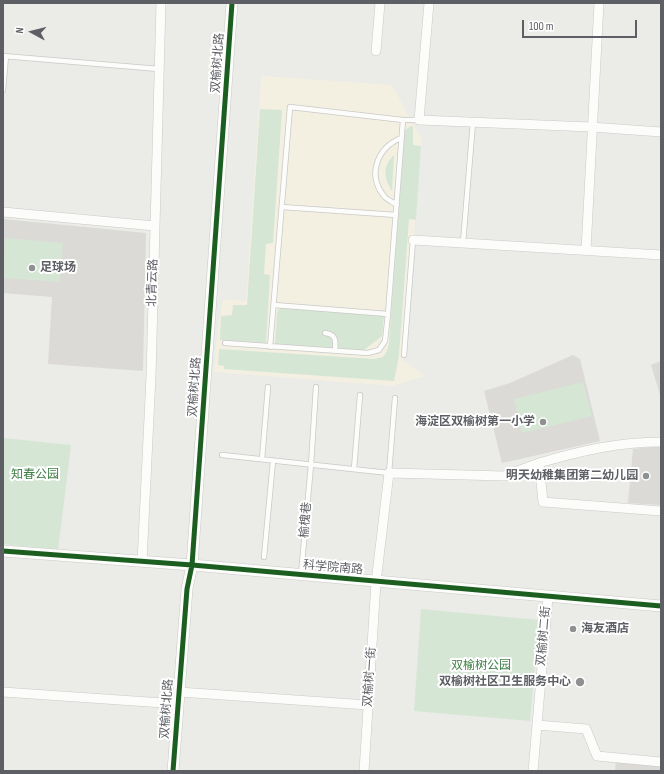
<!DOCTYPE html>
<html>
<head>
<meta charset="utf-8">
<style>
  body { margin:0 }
  #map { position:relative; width:664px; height:774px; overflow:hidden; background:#ebebe7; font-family:"Sofia Sans Condensed",sans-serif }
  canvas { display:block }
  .frame { position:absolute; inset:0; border:4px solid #5d5f64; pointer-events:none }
  .north { position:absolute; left:12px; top:12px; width:40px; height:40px; -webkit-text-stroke:3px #fff; paint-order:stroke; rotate:277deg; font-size:11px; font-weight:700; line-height:16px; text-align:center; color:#5d5f64 }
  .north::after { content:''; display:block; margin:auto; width:14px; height:18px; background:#5d5f64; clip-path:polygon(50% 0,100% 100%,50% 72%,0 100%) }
  .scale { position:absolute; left:522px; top:20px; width:115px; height:18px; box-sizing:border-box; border:2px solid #5d5f64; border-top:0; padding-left:5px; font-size:12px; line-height:14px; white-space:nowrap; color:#5d5f64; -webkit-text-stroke:3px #fff; paint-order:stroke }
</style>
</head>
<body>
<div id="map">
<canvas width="664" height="774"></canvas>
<div class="frame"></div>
<div class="north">N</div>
<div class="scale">100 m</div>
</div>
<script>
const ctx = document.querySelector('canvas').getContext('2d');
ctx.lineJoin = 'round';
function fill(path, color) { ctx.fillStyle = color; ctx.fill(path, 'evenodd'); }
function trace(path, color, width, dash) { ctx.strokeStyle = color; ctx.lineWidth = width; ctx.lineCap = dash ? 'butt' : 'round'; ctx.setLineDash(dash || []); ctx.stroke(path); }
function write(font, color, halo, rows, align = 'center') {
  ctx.font = font + ' "Sofia Sans Condensed","Noto Sans SC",sans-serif'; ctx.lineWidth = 4; ctx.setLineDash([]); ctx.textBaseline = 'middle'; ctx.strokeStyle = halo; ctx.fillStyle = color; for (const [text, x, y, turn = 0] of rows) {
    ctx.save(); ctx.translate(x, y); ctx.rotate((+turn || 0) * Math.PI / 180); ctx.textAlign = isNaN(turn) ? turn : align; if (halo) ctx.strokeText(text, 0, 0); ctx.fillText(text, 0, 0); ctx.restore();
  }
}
const commercial = new Path2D(`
  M261 76 392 85 422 140 403 360 425 376 393 386 214 372 216 343 223 299 246 301Z`);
const education = new Path2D(`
  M3 219 146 233 143 371 48 364 52 297 3 293Z
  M573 355 580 359 600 441 502 463 484 391 510 383Z
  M661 361V398L651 365Z
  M661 446V505L628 503 633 449Z
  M616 759 661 763V771H615Z`);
const green = new Path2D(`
  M260 109 282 110 273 243 266 244 264 274 270 275 266 343 220 340 221 316 232 315 233 305H247Z
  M411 126 413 127V145L421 146 416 220 409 219 399 355 394 381 224 369V366L218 365 219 349 374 359 383 357 387 351 389 343 405 130Z
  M394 155 392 191C384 178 382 166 394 155Z
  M5 238 63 243 60 282 3 278Z
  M282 308 384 316 382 336 364 350 275 344 277 314 278 310Z
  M583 382 592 416 522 433 514 399Z
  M3 438 71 445 58 550 3 544Z
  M421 609 539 620 530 721 414 711Z`);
const service = new Path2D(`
  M3 56 159 69
  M3 90 6 56
  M397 205C393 202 387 200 384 196 367 175 377 148 401 138
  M282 207 396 215
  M463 243 473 122
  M274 305 388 314
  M325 333C336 334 336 341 335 351
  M225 343 368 353 379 350 385 341 388 314 403 120
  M270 347 290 107 403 120H419
  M404 355 413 240
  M222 455 389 473 395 398
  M262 459 268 387
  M354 469 360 395
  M264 557 273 461
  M301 574 311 465 316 387`);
const minor = new Path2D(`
  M429 3 419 120 591 127 661 132
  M376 51 380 3
  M3 212 155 226
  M413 240 661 255
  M586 250 599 3
  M661 442C618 442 580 451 539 463L543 502 661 511
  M142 562 151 376 161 3
  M3 692 178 704
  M179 692 368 705
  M537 725 586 729 597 756 661 762
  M364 771 376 582 389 473 504 476 539 463
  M533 771 548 597`);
const tertiary = new Path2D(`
  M3 551 192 565 661 606
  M173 771 187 589 192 565 232 3`);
const cycleway = new Path2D(`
  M3 551 192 565 661 606
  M173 771 187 589 192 565 232 3`);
const markers = [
  [32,268,4,"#8f9092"],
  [543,422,4,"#8f9092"],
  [646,476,4,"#8f9092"],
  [573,629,4,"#8f9092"],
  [580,682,5,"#8f9092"]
];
const streetNames = [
  ["双榆树北路",218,63,-86],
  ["北青云路",153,283,-88],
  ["双榆树北路",195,387,-86],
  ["榆槐巷",306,520,-85],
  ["科学院南路",333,568,5],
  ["双榆树二街",544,636,-85],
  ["双榆树一街",370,677,-86],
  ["双榆树北路",167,709,-86]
];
const poiNames = [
  ["足球场",40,268,"left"],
  ["海淀区双榆树第一小学",535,422],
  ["明天幼稚集团第二幼儿园",638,476],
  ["海友酒店",581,629,"left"],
  ["双榆树社区卫生服务中心",571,682]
];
const parkNames = [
  ["知春公园",35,475],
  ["双榆树公园",481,666]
];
fill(commercial, '#f3f0e2');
fill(education, '#dbdad6');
fill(green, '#d6e6d5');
trace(service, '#c9c9c8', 6);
trace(minor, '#c9c9c8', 10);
trace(tertiary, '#c9c9c8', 12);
trace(service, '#fcfcfb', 4.5);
trace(minor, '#fcfcfb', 9);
trace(tertiary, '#fcfcfb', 11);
trace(cycleway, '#1b5e20', 5);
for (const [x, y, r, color] of markers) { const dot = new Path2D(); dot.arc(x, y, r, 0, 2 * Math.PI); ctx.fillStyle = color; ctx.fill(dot); trace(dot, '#fff', 1.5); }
write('12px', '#5d5f64', '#fff', streetNames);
write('bold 12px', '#5d5f64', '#fff', poiNames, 'right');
write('12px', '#407f46', '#fff', parkNames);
</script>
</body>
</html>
